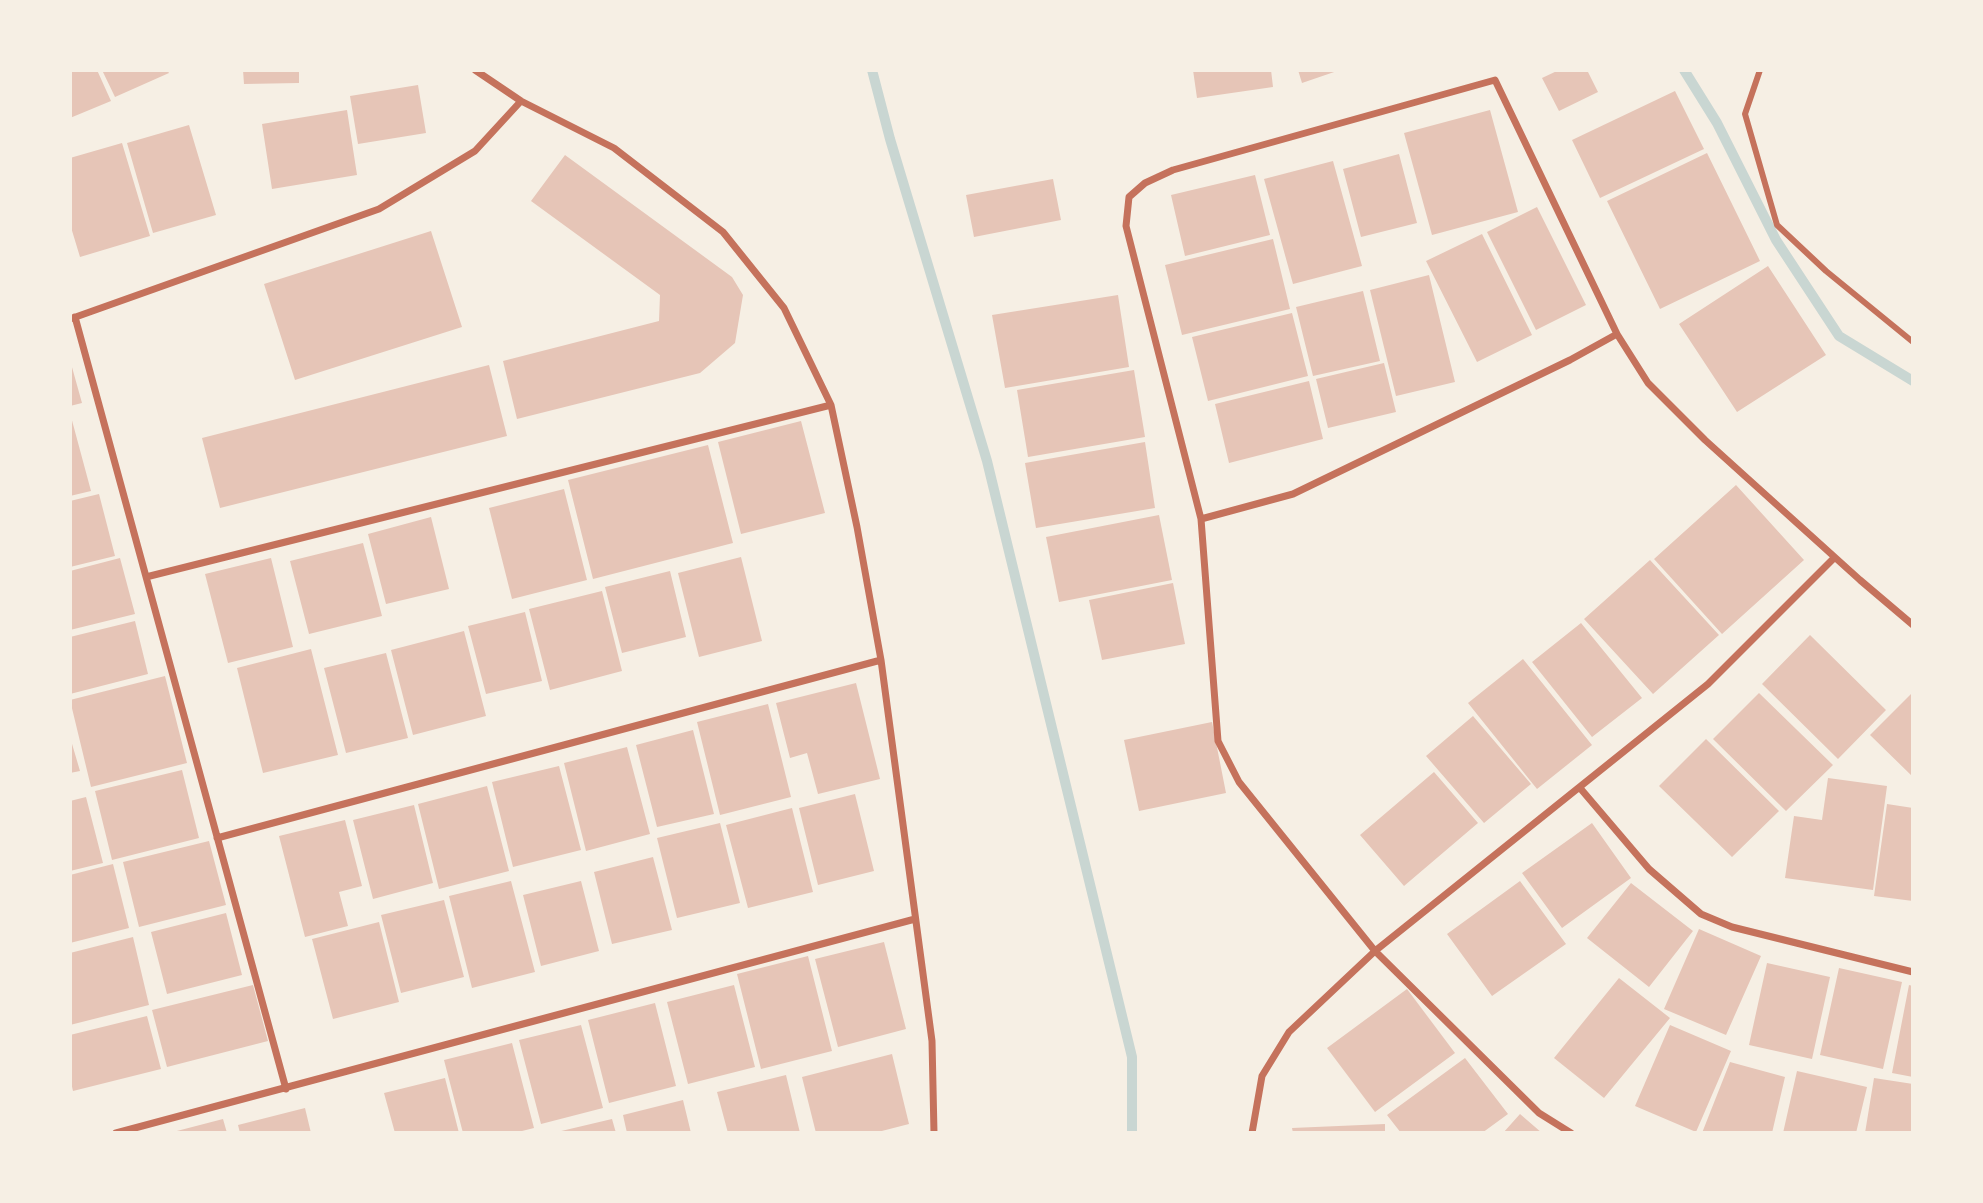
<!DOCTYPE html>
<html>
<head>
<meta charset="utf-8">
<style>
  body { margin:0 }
  #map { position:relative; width:1983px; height:1203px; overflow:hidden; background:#f6efe4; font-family:Poppins,sans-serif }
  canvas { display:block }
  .frame { position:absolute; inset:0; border:72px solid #f6efe4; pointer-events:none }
</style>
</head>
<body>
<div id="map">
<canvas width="1983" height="1203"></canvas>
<div class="frame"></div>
</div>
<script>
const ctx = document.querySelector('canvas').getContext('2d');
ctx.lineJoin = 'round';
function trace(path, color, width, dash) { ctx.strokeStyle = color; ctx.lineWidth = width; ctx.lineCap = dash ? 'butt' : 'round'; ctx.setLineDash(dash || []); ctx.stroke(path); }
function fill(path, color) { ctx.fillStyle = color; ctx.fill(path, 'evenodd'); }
const stream = new Path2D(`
  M872 70 890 139 987 461 1132 1057V1133
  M1684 70 1717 123 1776 240 1839 336 1913 381`);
const building = new Path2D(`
  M70 70H97L111 101 70 118Z
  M102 70H167L169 73 115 97Z
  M243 70H299V83L244 84Z
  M1193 70H1271L1273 87 1197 98Z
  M1298 70H1340L1302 83Z
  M1559 70H1587L1598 92 1559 111 1542 78Z
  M418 85 426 133 358 144 350 96Z
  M1675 91 1704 149 1600 198 1572 140Z
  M347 110 357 175 272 189 262 124Z
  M1490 110 1518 212 1432 235 1404 133Z
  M189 125 216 215 153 233 127 143Z
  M122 143 150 236 80 257 70 224V158Z
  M1707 153 1760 261 1660 309 1607 201Z
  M1399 154 1417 223 1361 237 1343 169Z
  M565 155 732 277 743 295 735 343 700 373 517 419 503 361 659 321 660 295 531 201Z
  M1333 161 1362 266 1293 284 1264 179Z
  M1255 175 1270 235 1185 256 1171 195Z
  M1053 179 1061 220 974 237 966 195Z
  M1537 207 1586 305 1536 330 1487 232Z
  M431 231 462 327 295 380 264 284Z
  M1482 234 1532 335 1477 362 1426 261Z
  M1273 239 1290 309 1182 335 1165 265Z
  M1768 266 1826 355 1737 412 1679 324Z
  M1429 275 1455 382 1396 396 1370 290Z
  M1363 291 1380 361 1313 376 1296 307Z
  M1118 295 1129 367 1005 388 992 315Z
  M1292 313 1308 376 1208 401 1192 337Z
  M70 360 82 403 70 406Z
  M1384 363 1396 412 1328 428 1316 379Z
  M489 365 507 436 220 508 202 438Z
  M1134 370 1145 437 1028 457 1017 390Z
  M1309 381 1323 439 1229 463 1215 404Z
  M70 413 91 491 70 496Z
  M801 421 825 513 741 534 718 442Z
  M1145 442 1155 508 1036 528 1025 463Z
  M708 445 733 543 593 579 568 480Z
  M1736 485 1804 560 1722 634 1654 559Z
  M564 489 587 580 512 599 489 508Z
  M99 494 115 556 70 567V501Z
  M1159 515 1172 580 1059 602 1046 537Z
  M431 517 449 589 386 604 368 534Z
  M363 543 382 616 309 634 290 561Z
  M741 557 762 641 699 657 678 573Z
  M120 558 135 614 70 630V571Z
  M271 558 293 647 228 663 205 574Z
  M1650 560 1719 635 1653 694 1584 619Z
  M670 571 686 637 622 653 605 587Z
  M1173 583 1185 644 1102 660 1089 600Z
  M602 591 622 671 550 690 529 609Z
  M525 612 542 681 486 694 468 626Z
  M135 621 148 674 70 694V637Z
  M1581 623 1642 698 1592 737 1532 662Z
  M464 631 486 716 413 735 391 650Z
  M1810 635 1886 710 1838 759 1762 684Z
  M311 649 338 755 263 773 237 668Z
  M386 653 408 738 346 753 324 668Z
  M1523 659 1592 745 1537 789 1468 703Z
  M165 676 187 763 91 787 70 700Z
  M856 683 880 779 818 794 807 753 790 758 776 703Z
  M1913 692V777L1870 735Z
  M1759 693 1833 765 1786 811 1713 739Z
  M768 704 791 797 720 815 697 722Z
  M1473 716 1531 784 1484 823 1426 756Z
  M1212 722 1226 793 1139 811 1124 740Z
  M693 730 714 814 657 827 636 745Z
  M70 737 80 771 70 773Z
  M1706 739 1779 811 1732 857 1659 786Z
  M627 747 650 834 586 851 564 763Z
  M559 766 581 850 513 867 492 782Z
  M182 770 199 838 112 860 95 791Z
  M1434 772 1478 823 1404 886 1360 835Z
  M1828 778 1887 786 1873 890 1785 878 1794 816 1822 820Z
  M487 786 509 871 439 889 418 804Z
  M855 794 874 871 818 885 799 808Z
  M86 797 103 863 70 871V801Z
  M1887 804 1913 808V901L1874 896Z
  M414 805 433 883 373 899 353 820Z
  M792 808 813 892 748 908 726 825Z
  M345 820 362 886 339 892 348 926 305 937 279 836Z
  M720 823 740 903 677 918 657 838Z
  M1592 823 1631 878 1562 928 1522 873Z
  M209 841 226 905 139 927 123 862Z
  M653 857 672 930 612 944 594 872Z
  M113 864 129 928 70 943V875Z
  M511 881 535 972 472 988 449 896Z
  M581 881 599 951 541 966 523 895Z
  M1520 881 1566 944 1492 996 1447 934Z
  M1631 883 1693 931 1649 987 1587 938Z
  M444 900 464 977 401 993 381 915Z
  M226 913 242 975 167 994 151 932Z
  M379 922 399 1002 333 1019 312 939Z
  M1699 929 1761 956 1726 1035 1664 1009Z
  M133 937 149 1005 70 1025V953Z
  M884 942 906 1029 838 1047 815 959Z
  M808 956 832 1051 761 1069 737 974Z
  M1767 963 1830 977 1812 1059 1749 1045Z
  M1839 968 1902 982 1883 1069 1820 1055Z
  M1619 978 1670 1018 1604 1098 1554 1058Z
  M253 985 268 1041 167 1067 152 1010Z
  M734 985 755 1067 688 1084 667 1002Z
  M1909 985 1913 986V1077L1892 1073Z
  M1407 989 1455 1053 1375 1112 1327 1048Z
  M655 1003 676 1086 609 1103 588 1020Z
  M147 1016 161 1069 73 1091 70 1078V1035Z
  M581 1025 603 1108 541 1124 519 1040Z
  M1670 1025 1731 1051 1696 1132 1635 1106Z
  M512 1043 534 1128 514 1133H463L444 1060Z
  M892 1054 909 1124 874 1133H816L802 1077Z
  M1465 1058 1508 1114 1482 1133H1401L1387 1115Z
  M1730 1062 1785 1077 1772 1133H1702Z
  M1797 1071 1867 1087 1856 1133H1783Z
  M786 1075 800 1133H728L717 1092Z
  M445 1078 459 1133H395L384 1093Z
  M1874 1078 1913 1084V1133H1865Z
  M683 1100 691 1133H627L623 1115Z
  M305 1108 311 1133H240L238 1125Z
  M1520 1114 1542 1133H1503Z
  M223 1119 227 1133H173V1132Z
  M612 1119 616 1133H557V1132Z
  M1385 1124V1133H1293L1292 1128Z`);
const pedestrian = new Path2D(`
  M1760 70 1745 114 1777 225 1826 271 1913 342`);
const minor = new Path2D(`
  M475 70 521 101 614 148 723 232 784 308 831 405 857 527 881 660 932 1041 934 1133
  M75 317 286 1089
  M70 319 379 209 475 151 521 101
  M1201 519 1293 494 1570 360 1617 334
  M146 577 831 405
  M1580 788 1649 869 1701 914 1732 927 1913 972
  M217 838 881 660
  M116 1133 915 919
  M1252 1133 1262 1076 1289 1032 1375 951 1708 684 1834 558
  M1571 1133 1539 1113 1375 951 1239 782 1218 741 1201 519 1126 226 1129 197 1145 183 1173 170 1495 80 1617 334 1648 383 1705 440 1860 580 1913 625`);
trace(stream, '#c9d6d2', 10);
fill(building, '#e6c5b7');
trace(pedestrian, '#c5725c', 6);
trace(minor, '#c5725c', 7);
</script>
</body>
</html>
